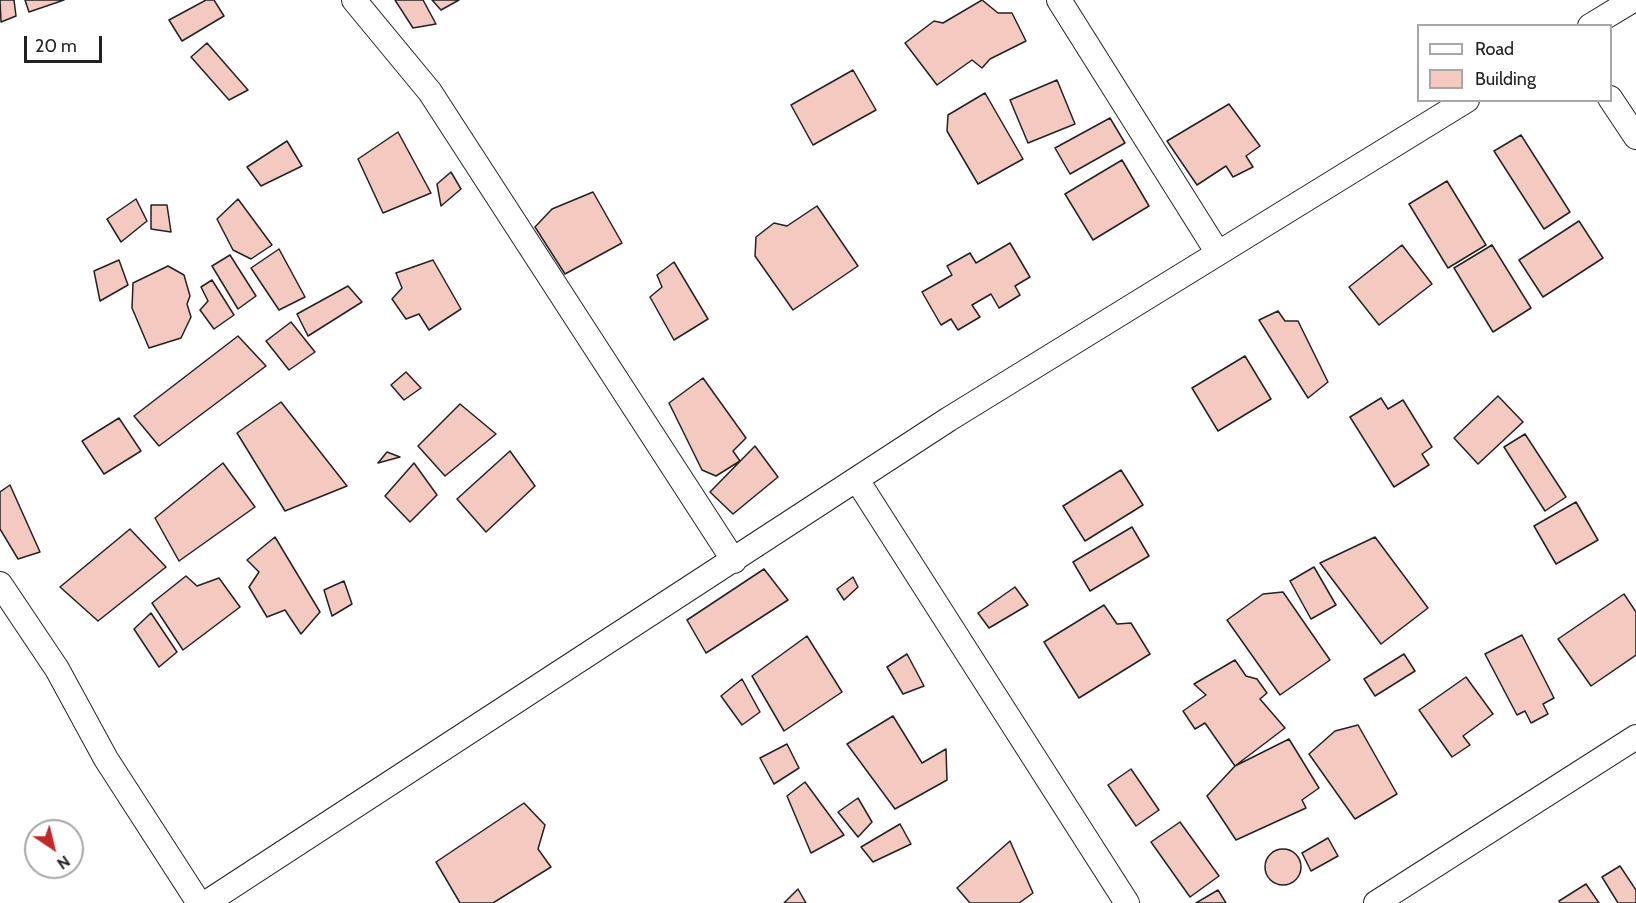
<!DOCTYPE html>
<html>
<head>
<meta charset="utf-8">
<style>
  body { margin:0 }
  #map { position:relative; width:1636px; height:903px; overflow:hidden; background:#fff; font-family:Cabin,sans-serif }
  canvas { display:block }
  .legend { position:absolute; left:1417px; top:24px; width:195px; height:78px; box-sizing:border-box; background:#fff; border:2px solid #a7a7a7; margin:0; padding:8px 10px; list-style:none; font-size:18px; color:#222 }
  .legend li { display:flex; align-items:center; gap:12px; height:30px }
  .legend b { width:30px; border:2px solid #a7a7a7 }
  .north { position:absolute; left:24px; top:819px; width:60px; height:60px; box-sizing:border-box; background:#fff; border:2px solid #a7a7a7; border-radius:50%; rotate:145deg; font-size:16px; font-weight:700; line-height:24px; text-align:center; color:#222 }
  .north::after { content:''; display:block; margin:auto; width:21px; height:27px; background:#c62828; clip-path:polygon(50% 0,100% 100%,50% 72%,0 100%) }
  .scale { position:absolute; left:24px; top:36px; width:78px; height:27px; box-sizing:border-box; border:3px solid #222; border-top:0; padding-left:8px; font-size:18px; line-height:21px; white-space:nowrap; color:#222; -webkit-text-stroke:4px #fff; paint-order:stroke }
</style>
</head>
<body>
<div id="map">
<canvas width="1636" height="903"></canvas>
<ul class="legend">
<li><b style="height:8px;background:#fff"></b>Road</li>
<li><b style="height:16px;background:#f3c9c0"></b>Building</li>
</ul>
<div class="north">N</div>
<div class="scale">20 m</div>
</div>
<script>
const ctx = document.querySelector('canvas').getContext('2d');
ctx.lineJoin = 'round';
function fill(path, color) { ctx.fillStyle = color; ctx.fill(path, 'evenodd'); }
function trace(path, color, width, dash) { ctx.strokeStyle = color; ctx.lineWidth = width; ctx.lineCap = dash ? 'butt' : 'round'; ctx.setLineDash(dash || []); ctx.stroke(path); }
const building = new Path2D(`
  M0 0H14L16 16 1 22Z
  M25 0H64L29 12Z
  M206 0H214L224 16 182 41 169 20Z
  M395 0H423L436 24 413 28Z
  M432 0H459L441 10Z
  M982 0 998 13H1012L1026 41 990 59 982 68 972 60 937 85 905 43 934 21 943 23Z
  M207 43 248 90 229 100 191 57Z
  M853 70 876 110 813 145 791 105Z
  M1057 80 1075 124 1028 143 1010 100Z
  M985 93 1023 159 978 184 947 131 948 115Z
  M1229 104 1260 146 1246 156 1253 167 1233 177 1226 166 1197 185 1167 141Z
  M1110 118 1125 143 1070 174 1055 148Z
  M398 132 431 193 383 213 358 159Z
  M1521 135 1570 212 1544 229 1494 151Z
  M287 141 302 166 261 186 247 167Z
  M1122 160 1149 206 1093 240 1065 194Z
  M451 172 461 189 441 206 437 184Z
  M1447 181 1486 245 1448 268 1409 204Z
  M593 192 622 243 565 274 535 227 552 209Z
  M136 199 147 221 121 242 107 219Z
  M238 199 272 245 251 259 233 250 217 219Z
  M151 205H167L171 232 151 229Z
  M817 206 858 266 793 310 755 256 756 237 774 223 787 226Z
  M1579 221 1603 258 1543 297 1519 260Z
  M1010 243 1030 277 1015 286 1020 295 999 308 991 294 972 305 980 317 958 330 951 319 941 325 922 292 952 275 947 266 970 253 976 263Z
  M1402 245 1432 284 1379 325 1349 287Z
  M1492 245 1531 308 1493 332 1454 268Z
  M279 249 305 297 279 310 251 268Z
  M230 255 256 296 238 309 212 266Z
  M119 260 128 285 100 301 94 271Z
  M433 260 461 309 429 330 419 314 406 319 392 299 402 288 396 273Z
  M674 262 708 319 674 340 650 297 662 287 657 275Z
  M168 266 184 275 190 296 187 304 191 317 181 338 149 348 132 308 133 283Z
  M212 280 234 315 214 329 200 310 208 301 201 287Z
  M348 286 362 302 308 336 297 314Z
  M1278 311 1285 321H1298L1328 382 1308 398 1259 320Z
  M291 322 315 352 289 370 266 341Z
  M238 336 266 366 159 446 134 416Z
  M1245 356 1271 399 1218 431 1192 388Z
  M406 372 421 388 404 400 391 385Z
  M703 378 746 438 733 451 740 461 716 476 702 470 669 403Z
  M1498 396 1523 422 1478 464 1454 438Z
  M1381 398 1388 409 1403 400 1432 447 1422 454 1429 465 1394 487 1350 417Z
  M281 402 347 486 285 511 237 433Z
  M460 404 496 434 445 476 418 446Z
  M119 418 141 451 104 474 82 441Z
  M1525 434 1566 497 1545 511 1504 447Z
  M755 446 778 477 733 514 710 492Z
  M510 451 535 486 486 532 457 499Z
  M387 452 400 457 378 463Z
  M223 463 255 507 179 561 155 518Z
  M414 463 437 495 410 522 385 496Z
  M1121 470 1143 505 1085 541 1063 506Z
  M10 485 40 552 18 559 0 529V492Z
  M1576 502 1598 540 1556 564 1534 526Z
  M1132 527 1149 556 1090 591 1073 562Z
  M130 529 166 567 98 621 60 587Z
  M275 537 320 612 301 634 285 610 267 617 249 587 259 572 247 560Z
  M1375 537 1428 608 1381 644 1320 563Z
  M1314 567 1336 605 1311 619 1290 581Z
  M764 569 788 600 706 653 687 620Z
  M186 576 197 586 219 578 240 607 183 650 152 603Z
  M853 577 858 587 844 600 837 589Z
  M344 581 352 604 332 616 324 590Z
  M1015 587 1028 605 989 628 978 613Z
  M1283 592 1330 660 1280 695 1227 620 1263 594Z
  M1624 594 1636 612V655L1591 686 1558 639Z
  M1104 605 1117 624 1131 623 1150 654 1079 698 1044 642Z
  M151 613 177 652 159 667 134 629Z
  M1522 635 1554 698 1543 704 1548 714 1531 723 1525 711 1517 715 1485 654Z
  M807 636 842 692 784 731 752 676Z
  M907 654 924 686 903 694 887 667Z
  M1404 654 1415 671 1375 696 1364 679Z
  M1235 660 1246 676 1257 679 1267 693 1260 699 1285 728 1235 766 1205 723 1195 729 1183 711 1206 695 1194 684Z
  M1466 677 1493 714 1463 736 1470 745 1452 757 1419 710Z
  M742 679 760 712 742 725 721 696Z
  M893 716 922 763 946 749 947 780 895 809 847 744Z
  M1358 725 1397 794 1355 819 1309 754 1335 731Z
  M1289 739 1319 788 1302 800 1306 808 1236 840 1207 796 1235 766Z
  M787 744 799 768 774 784 760 758Z
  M1131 769 1159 810 1136 826 1108 785Z
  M805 782 844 835 811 853 787 796Z
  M858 798 872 822 858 837 838 812Z
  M524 803 545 825 538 849 551 867 493 903H460L436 862Z
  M1180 822 1219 876 1190 897 1151 842Z
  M900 824 911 844 873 862 861 847Z
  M1328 838 1338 856 1311 871 1302 853Z
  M1010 841 1033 893 1019 903H970L957 888Z
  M1265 867a18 18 0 1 1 36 0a18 18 0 1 1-36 0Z
  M1620 866 1636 890V903H1618L1602 877Z
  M1586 884 1599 903H1560L1559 901Z
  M798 889 806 903H784Z
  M1218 890 1226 903H1196Z`);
const minor = new Path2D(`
  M354 0 430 92 734 561
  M1059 0 1218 253
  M1590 26 1633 0
  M1610 98 1636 137
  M857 480 1127 903
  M0 584 57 669 106 759 199 903
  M206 903 949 419 1467 100
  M1376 903 1636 737`);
fill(building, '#f3c9c0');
trace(building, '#222', 1.5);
trace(minor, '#222', 26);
trace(minor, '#fff', 24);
</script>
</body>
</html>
